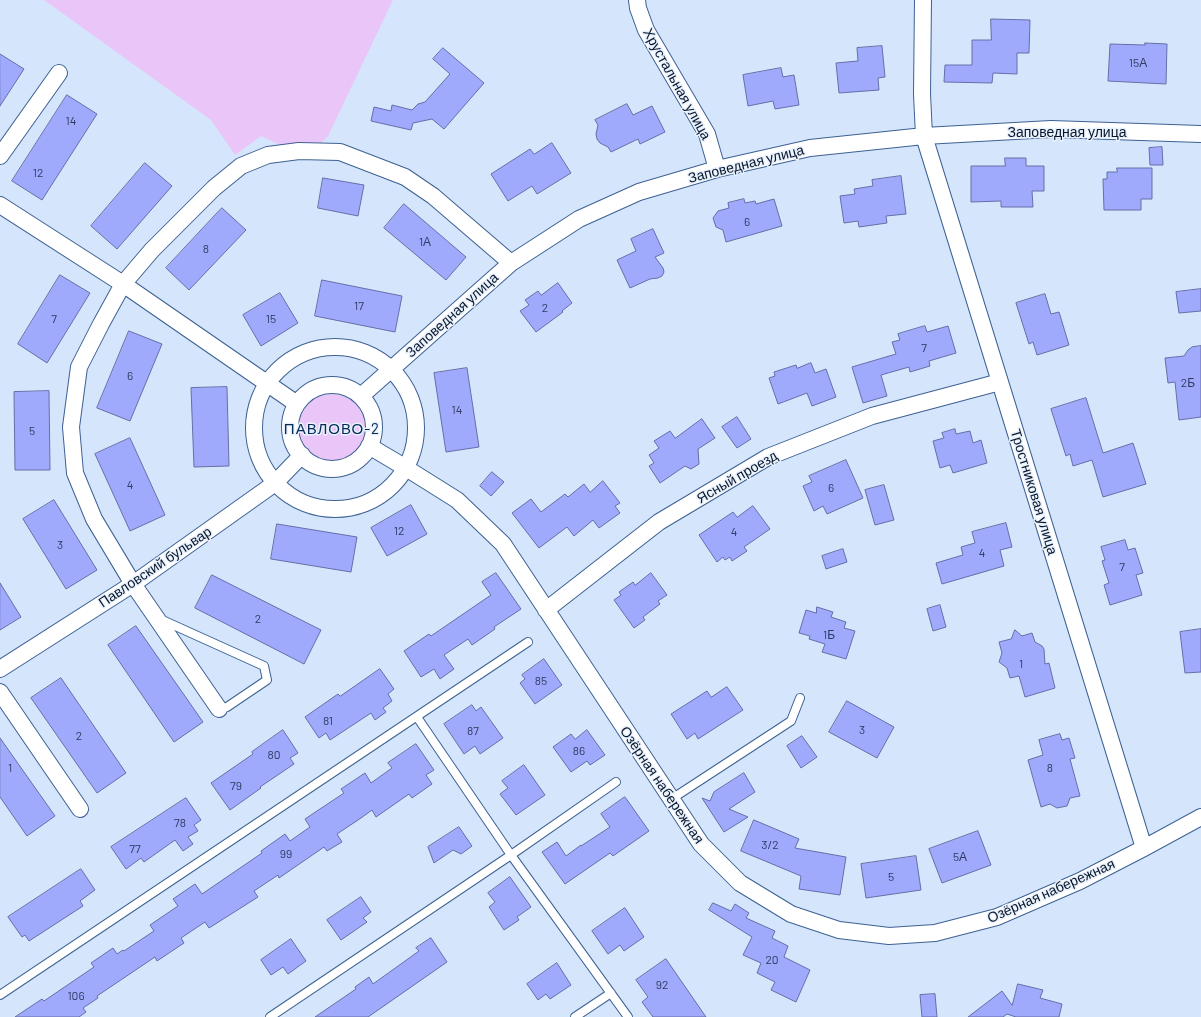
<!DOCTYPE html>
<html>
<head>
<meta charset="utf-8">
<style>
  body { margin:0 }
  canvas { display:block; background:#d4e5fc }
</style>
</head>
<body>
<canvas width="1201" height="1017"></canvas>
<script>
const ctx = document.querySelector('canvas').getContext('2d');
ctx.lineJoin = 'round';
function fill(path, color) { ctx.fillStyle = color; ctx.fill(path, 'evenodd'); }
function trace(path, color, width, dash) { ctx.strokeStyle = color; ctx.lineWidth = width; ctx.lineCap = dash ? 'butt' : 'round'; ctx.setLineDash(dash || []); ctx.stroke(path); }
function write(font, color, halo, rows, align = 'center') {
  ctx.font = font + ' Barlow,sans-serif'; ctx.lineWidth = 3; ctx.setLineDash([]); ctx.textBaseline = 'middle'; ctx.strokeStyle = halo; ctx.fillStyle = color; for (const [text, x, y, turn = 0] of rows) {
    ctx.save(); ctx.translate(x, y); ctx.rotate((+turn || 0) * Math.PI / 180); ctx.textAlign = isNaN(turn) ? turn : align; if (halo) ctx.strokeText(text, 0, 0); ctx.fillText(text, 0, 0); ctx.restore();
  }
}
const green = new Path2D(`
  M44 0H393L328 136 315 149 284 147 261 136 235 155 211 120Z
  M298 428a34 34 0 1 1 68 0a34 34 0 1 1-68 0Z`);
const building = new Path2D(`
  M991 19 1030 20 1029 53H1017V74L993 73 992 83 944 82 945 65H972V40H991Z
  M1145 43 1167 44 1166 84 1108 81 1110 44 1145 45Z
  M882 46 885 77 878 78 879 90 839 93 836 63 858 61 857 48Z
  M443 48 484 83 444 129 432 119 413 123 411 130 371 121 374 107 391 111 392 105 412 110 418 104 425 102 450 74 433 59Z
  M0 54 24 69 0 106Z
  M781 68 783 77 794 75 799 105 775 109 773 101 748 106 743 75Z
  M67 95 97 114 42 200 12 181Z
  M627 104 633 115 652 106 665 132 640 144 638 139 611 152 608 147 600 143 597 139 596 134 598 125 595 120Z
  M552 143 571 173 537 194 532 186 508 201 491 174 530 149 534 154Z
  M1162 147 1163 165H1150L1149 148Z
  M1005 158H1026V166H1044V191H1032L1033 207H1001V201L971 202V166H1005Z
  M145 163 172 186 117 249 91 226Z
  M1117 168H1152V199H1141V210H1104L1103 179H1107V172H1117Z
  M901 176 906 214 886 216 887 223 859 227 858 221 844 223 840 196 855 194 854 189 873 186 872 180Z
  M323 178 364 185 358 216 318 208Z
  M744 199 745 203 755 201 756 204 774 199 782 226 726 242 723 230 716 227 713 218 718 211 729 208 728 203Z
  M404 204 466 257 446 280 384 228Z
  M222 208 246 230 189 290 166 268Z
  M653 229 664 253 655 257 663 268 664 272 662 276 658 278 650 279 630 288 617 260 636 251 631 239Z
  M60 275 90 293 47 363 18 344Z
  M322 280 402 296 395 332 315 316Z
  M558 283 572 303 562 311 563 312 536 332 520 311 529 305 525 300 538 291 541 295Z
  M1201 289V311L1179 313 1176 292Z
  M280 293 298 323 261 346 243 315Z
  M1045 294 1051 314 1059 312 1069 345 1037 355 1033 342 1029 344 1016 303Z
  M925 326 927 332 948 326 956 353 929 361 930 366 910 372 909 367 881 375 887 396 863 403 852 367 896 354 892 342 900 340 898 334Z
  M129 331 162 344 130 421 97 408Z
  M1201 346V417L1179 420 1175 382 1168 383 1165 358 1184 356 1188 350 1192 347Z
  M811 363 815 373 826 369 836 397 812 406 807 393 778 404 769 378 775 376 774 372 796 365 797 368Z
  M467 368 479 447 446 452 434 373Z
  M227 387 229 466 194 467 191 388Z
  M49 391 50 470H15L14 392Z
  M1086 398 1103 453 1133 443 1146 484 1103 497 1092 460 1073 466 1070 454 1066 456 1051 409Z
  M737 417 751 439 737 448 722 427Z
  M702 419 715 438 698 449 699 464 691 469 685 466 660 483 649 466 654 463 649 455 659 448 654 441 670 431 675 438Z
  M955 429 956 434 970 431 973 443 981 440 987 463 953 473 950 465 940 468 933 441 944 438 942 433Z
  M130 438 165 515 130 531 95 454Z
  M846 460 863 498 827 514 823 506 814 511 803 486 812 482 809 476Z
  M492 472 504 482 491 496 480 486Z
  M603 481 620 503 615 506 620 513 599 528 593 520 574 536 567 527 539 548 512 513 531 499 541 512 565 494 568 497 584 484 590 492Z
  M884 485 894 520 875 525 865 490Z
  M54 500 97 570 66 589 23 519Z
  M411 505 427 534 387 556 371 528Z
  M753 506 770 529 744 547 747 551 732 561 730 557 725 560 723 557 717 562 699 535 733 512 737 517Z
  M1006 523 1012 547 1000 550 1004 566 942 584 936 563 963 555 961 547 975 543 972 532Z
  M277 524 357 537 351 572 271 559Z
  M1125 540 1128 550 1135 548 1143 573 1136 575 1142 595 1110 605 1104 585 1109 583 1102 561 1105 560 1101 547Z
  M843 549 847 562 826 569 822 556Z
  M496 573 521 609 494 627 495 629 472 645 468 639 444 655 454 669 440 679 434 669 421 677 404 651 429 634 431 636 491 595 482 582Z
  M651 573 667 595 658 601 660 604 643 617 645 620 634 628 614 600 621 595 619 592 633 582 635 585Z
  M212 575 321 630 304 664 195 608Z
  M0 583 21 617 0 630Z
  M940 605 946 627 933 631 927 609Z
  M817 607 833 612 831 617 846 622 844 628 855 631 846 659 822 652 825 644 809 639 810 636 799 633 806 610 816 613Z
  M136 626 203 722 174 742 108 645Z
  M1201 629V672L1185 673 1180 632Z
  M1015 630 1022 636 1032 633 1035 642 1042 646 1044 649 1045 664 1049 663 1055 688 1025 697 1019 676 1010 678 1007 668 999 662 1002 653 999 642 1011 639Z
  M544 659 562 685 535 704 520 683 525 679 522 675Z
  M380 669 394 689 388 694 392 701 383 708 386 712 375 720 371 713 330 740 326 733 319 738 305 717 338 694 340 696Z
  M61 678 126 773 97 793 31 698Z
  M727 687 743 710 698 739 695 733 687 739 671 714 707 691 711 697Z
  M847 701 894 727 877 758 829 732Z
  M472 705 476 711 481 707 503 738 480 754 475 746 464 754 444 724Z
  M283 730 298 753 290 758 294 764 260 787 261 788 230 810 211 783 253 754 252 752Z
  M587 730 605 755 590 765 587 761 571 772 553 747 571 734 575 739Z
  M1060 734 1062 740 1069 738 1075 758 1070 759 1080 796 1070 798 1067 806 1057 808 1050 804 1041 807 1028 760 1043 755 1039 740Z
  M802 736 817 757 801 768 787 746Z
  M0 738 55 816 27 836 0 797Z
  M416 744 434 770 426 775 432 784 412 798 409 794 376 817 372 810 361 818 337 834 342 842 327 851 324 847 279 878 278 875 254 891 258 897 209 928 205 922 181 938 184 943 157 961 155 957 97 996 98 998 83 1008 86 1012 79 1017H15L42 999 44 1001 94 967 91 963 113 948 117 954 123 950 124 951 154 931 150 925 178 906 173 899 195 884 202 894 262 853 261 851 285 834 290 841 310 827 305 819 344 793 341 789 365 773 371 783 392 768 388 763Z
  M524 765 545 795 516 815 500 794 508 788 502 781Z
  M744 773 755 792 729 809 748 817 724 832 702 798 710 801 714 792Z
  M625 797 649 831 613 856 610 853 565 884 542 852 557 842 566 856 581 845V846L610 827 601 814Z
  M186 798 201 820 194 825 198 831 188 837 193 844 183 851 175 840 144 862 141 858 126 869 111 847Z
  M754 820 799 839 795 848 846 857 840 895 799 889 801 876 741 851Z
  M459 827 472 846 461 854 453 850 434 863 428 847Z
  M978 831 991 865 942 883 929 849Z
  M916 856 921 890 866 898 861 864Z
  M81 869 95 890 80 901 83 906 29 941 25 935 22 937 8 917Z
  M510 877 531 907 517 917 519 920 504 930 489 907 495 902 488 893Z
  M361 897 371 912 363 918 367 922 341 940 327 920Z
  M713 903 731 911 735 904 749 913 746 918 775 931 772 938 788 946 784 957 810 970 796 1002 771 990 775 982 757 973 761 963 743 955 752 937 709 910Z
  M625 908 644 937 624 951 620 945 608 954 592 931Z
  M431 938 447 962 368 1017H315L356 989 355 987 369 977 373 984 419 951 416 948Z
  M291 939 306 961 288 974 283 967 271 975 261 960Z
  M666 959 706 1017H653L642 1002 648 997 636 980Z
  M557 963 571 985 550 999 546 994 538 1000 527 984Z
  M1018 984 1043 990 1040 998 1062 1004 1059 1017H1016L1007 1014 1003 1017H968L1002 991 1012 1005Z
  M935 994 937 1017H922L920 995Z`);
const lane = new Path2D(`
  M160 619 264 666 267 680 227 707 219 709
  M417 717 511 855 628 1017
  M670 800 791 721 800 698
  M0 995 528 642
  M270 1017 511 855 616 782
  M575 1017 611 993`);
const street = new Path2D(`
  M637 0 638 8 646 30 707 134 717 169
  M923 0 922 94 924 136 1144 848
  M0 156 59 73
  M0 205 123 284 297 404
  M254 428a81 81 0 1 1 162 0a81 81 0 1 1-162 0Z
  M290 427a42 42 0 1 1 84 0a42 42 0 1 1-84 0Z
  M361 396 511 263 579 219 639 192 717 169 810 148 924 136 1051 129 1201 134
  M369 446 406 468 457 500 503 544 701 844 740 883 791 914 839 930 889 936 935 933 997 917 1080 881 1144 848 1201 817
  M546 610 659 522 768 457 872 416 1000 382
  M0 669 133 584 264 491 275 483 302 455
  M0 692 80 809
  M219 709 133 584 94 519 75 473 71 427 79 367 101 324 123 284 152 250 214 188 241 166 268 155 299 151 340 152 405 177 433 196 511 263`);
const numberNames = [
  ["15А",1138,63],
  ["14",71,121],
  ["12",38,173],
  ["6",747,222],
  ["1А",425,242],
  ["8",206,249],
  ["17",359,306],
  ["2",545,308],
  ["7",54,319],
  ["15",271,319],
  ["7",924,348],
  ["6",130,376],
  ["2Б",1188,383],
  ["14",457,410],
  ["5",32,431],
  ["4",130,485],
  ["6",831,488],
  ["12",399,531],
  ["4",734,532],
  ["3",60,545],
  ["4",982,553],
  ["7",1122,567],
  ["2",258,619],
  ["1Б",829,635],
  ["1",1021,664],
  ["85",541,681],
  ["81",328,721],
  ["3",862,730],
  ["87",473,731],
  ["2",79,736],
  ["86",579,751],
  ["80",274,755],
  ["1",10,768],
  ["8",1050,768],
  ["79",236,786],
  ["78",180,823],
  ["3/2",770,845],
  ["77",135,849],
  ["99",286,854],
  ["5А",960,857],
  ["5",891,877],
  ["20",772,960],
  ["92",662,985],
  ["106",76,996]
];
const streetNames = [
  ["Хрустальная улица",677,84,61],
  ["Заповедная улица",1067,132],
  ["Заповедная улица",746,164,-14],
  ["Заповедная улица",452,315,-42],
  ["Ясный проезд",737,477,-30],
  ["Тростниковая улица",1034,492,73],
  ["Павловский бульвар",155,567,-34],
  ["Озёрная набережная",662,785,56],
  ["Озёрная набережная",1051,891,-24]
];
const neighbourhoodNames = [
  ["ПАВЛОВО-2",332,429]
];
fill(green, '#eac6f8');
fill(building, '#9faafd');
trace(building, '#666ea8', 1);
trace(lane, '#3d6193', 10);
trace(street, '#3d6193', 18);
trace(lane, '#fff', 8);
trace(street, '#fff', 16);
write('12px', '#2d3b5f', null, numberNames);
write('14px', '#07162a', '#e9f1fd', streetNames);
ctx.letterSpacing = '1px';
write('15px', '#072a58', '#e9f1fd', neighbourhoodNames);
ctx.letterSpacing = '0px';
</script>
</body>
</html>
